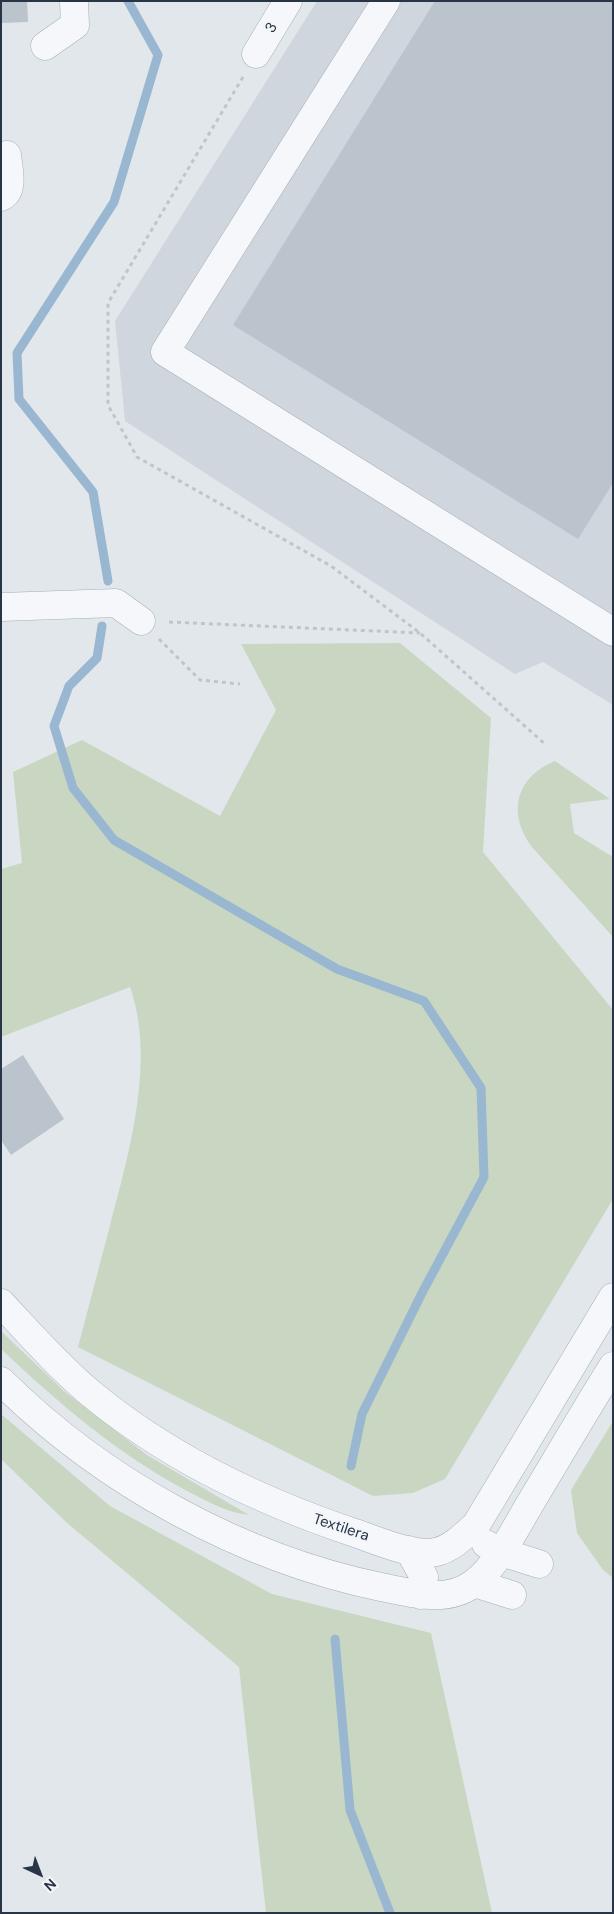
<!DOCTYPE html>
<html>
<head>
<meta charset="utf-8">
<style>
  body { margin:0 }
  #map { position:relative; width:614px; height:1914px; overflow:hidden; background:#e2e7ec; font-family:"DM Sans",sans-serif }
  canvas { display:block }
  .frame { position:absolute; inset:0; border:2px solid #283546; pointer-events:none }
  .north { position:absolute; left:15px; top:1849px; width:50px; height:50px; -webkit-text-stroke:4px #f2f5f9; paint-order:stroke; rotate:137deg; font-size:14px; font-weight:700; line-height:20px; text-align:center; color:#283546 }
  .north::after { content:''; display:block; margin:auto; width:18px; height:22px; background:#283546; clip-path:polygon(50% 0,100% 100%,50% 72%,0 100%) }
</style>
</head>
<body>
<div id="map">
<canvas width="614" height="1914"></canvas>
<div class="frame"></div>
<div class="north">N</div>
</div>
<script>
const ctx = document.querySelector('canvas').getContext('2d');
ctx.lineJoin = 'round';
function fill(path, color) { ctx.fillStyle = color; ctx.fill(path, 'evenodd'); }
function trace(path, color, width, dash) { ctx.strokeStyle = color; ctx.lineWidth = width; ctx.lineCap = dash ? 'butt' : 'round'; ctx.setLineDash(dash || []); ctx.stroke(path); }
function write(font, color, halo, rows, align = 'center') {
  ctx.font = font + ' "DM Sans",sans-serif'; ctx.lineWidth = 4; ctx.setLineDash([]); ctx.textBaseline = 'middle'; ctx.strokeStyle = halo; ctx.fillStyle = color; for (const [text, x, y, turn = 0] of rows) {
    ctx.save(); ctx.translate(x, y); ctx.rotate((+turn || 0) * Math.PI / 180); ctx.textAlign = isNaN(turn) ? turn : align; if (halo) ctx.strokeText(text, 0, 0); ctx.fillText(text, 0, 0); ctx.restore();
  }
}
const built = new Path2D(`
  M317 1H613V705L543 662 515 674 125 421 115 321Z`);
const green = new Path2D(`
  M400 643 491 718 483 852 613 1010V1199L445 1479 413 1493 373 1496 78 1347C89 1306 99 1266 110 1226 129 1153 156 1061 130 987L1 1037V869L22 863 13 772 82 740 220 816 276 710 241 644Z
  M555 761 610 799 570 804 574 833 613 857V937L531 846C507 812 516 777 555 761Z
  M1 1331 65 1392 147 1455 249 1515C225 1512 211 1503 189 1492 120 1456 58 1403 1 1349Z
  M1 1414 110 1506 272 1594 431 1633 492 1913H266L239 1667 66 1522 1 1459Z
  M613 1421V1578L603 1570 577 1533 571 1490Z`);
const stream = new Path2D(`
  M108 581 93 492 19 399 17 353 114 202 158 55 128 1
  M102 626 97 658 69 686 54 726 73 788 114 840 337 969 424 1001 481 1088 484 1177 424 1289 362 1414 351 1466
  M335 1639 350 1810 390 1913`);
const building = new Path2D(`
  M1 1H27L28 22 1 23Z
  M435 1H613V483L578 539 233 325Z
  M23 1055 64 1119 11 1155 1 1140V1069Z`);
const path = new Path2D(`
  M243 77 108 303V405L137 457 331 566 420 633 545 744
  M169 622 420 633
  M159 639 200 680 240 684`);
const minor = new Path2D(`
  M386 1 165 352 613 632
  M45 46 75 25 74 1
  M256 54 288 1
  M1 197C15 191 8 167 7 155
  M1 607 116 603 141 621
  M1 1303C29 1333 57 1365 89 1392 167 1457 259 1501 355 1533 376 1540 414 1557 436 1552 451 1549 465 1535 476 1525L613 1297
  M1 1381C103 1482 241 1558 381 1587 411 1593 447 1604 474 1583 497 1566 516 1527 531 1502 558 1457 585 1411 613 1366
  M486 1544 501 1552 539 1564
  M409 1550 424 1577 421 1595
  M474 1583 512 1595`);
const streetNames = [
  ["3",272,28,-59],
  ["Textilera",341,1528,18]
];
fill(built, '#d0d6de');
fill(green, '#c9d7c2');
trace(stream, '#99b7d0', 9);
fill(building, '#bbc3cc');
trace(minor, '#a6aeb7', 29);
trace(path, '#c0c5cb', 3, [4, 4]);
trace(minor, '#f5f7fa', 28);
write('15px', '#283546', '#f2f5f9', streetNames);
</script>
</body>
</html>
